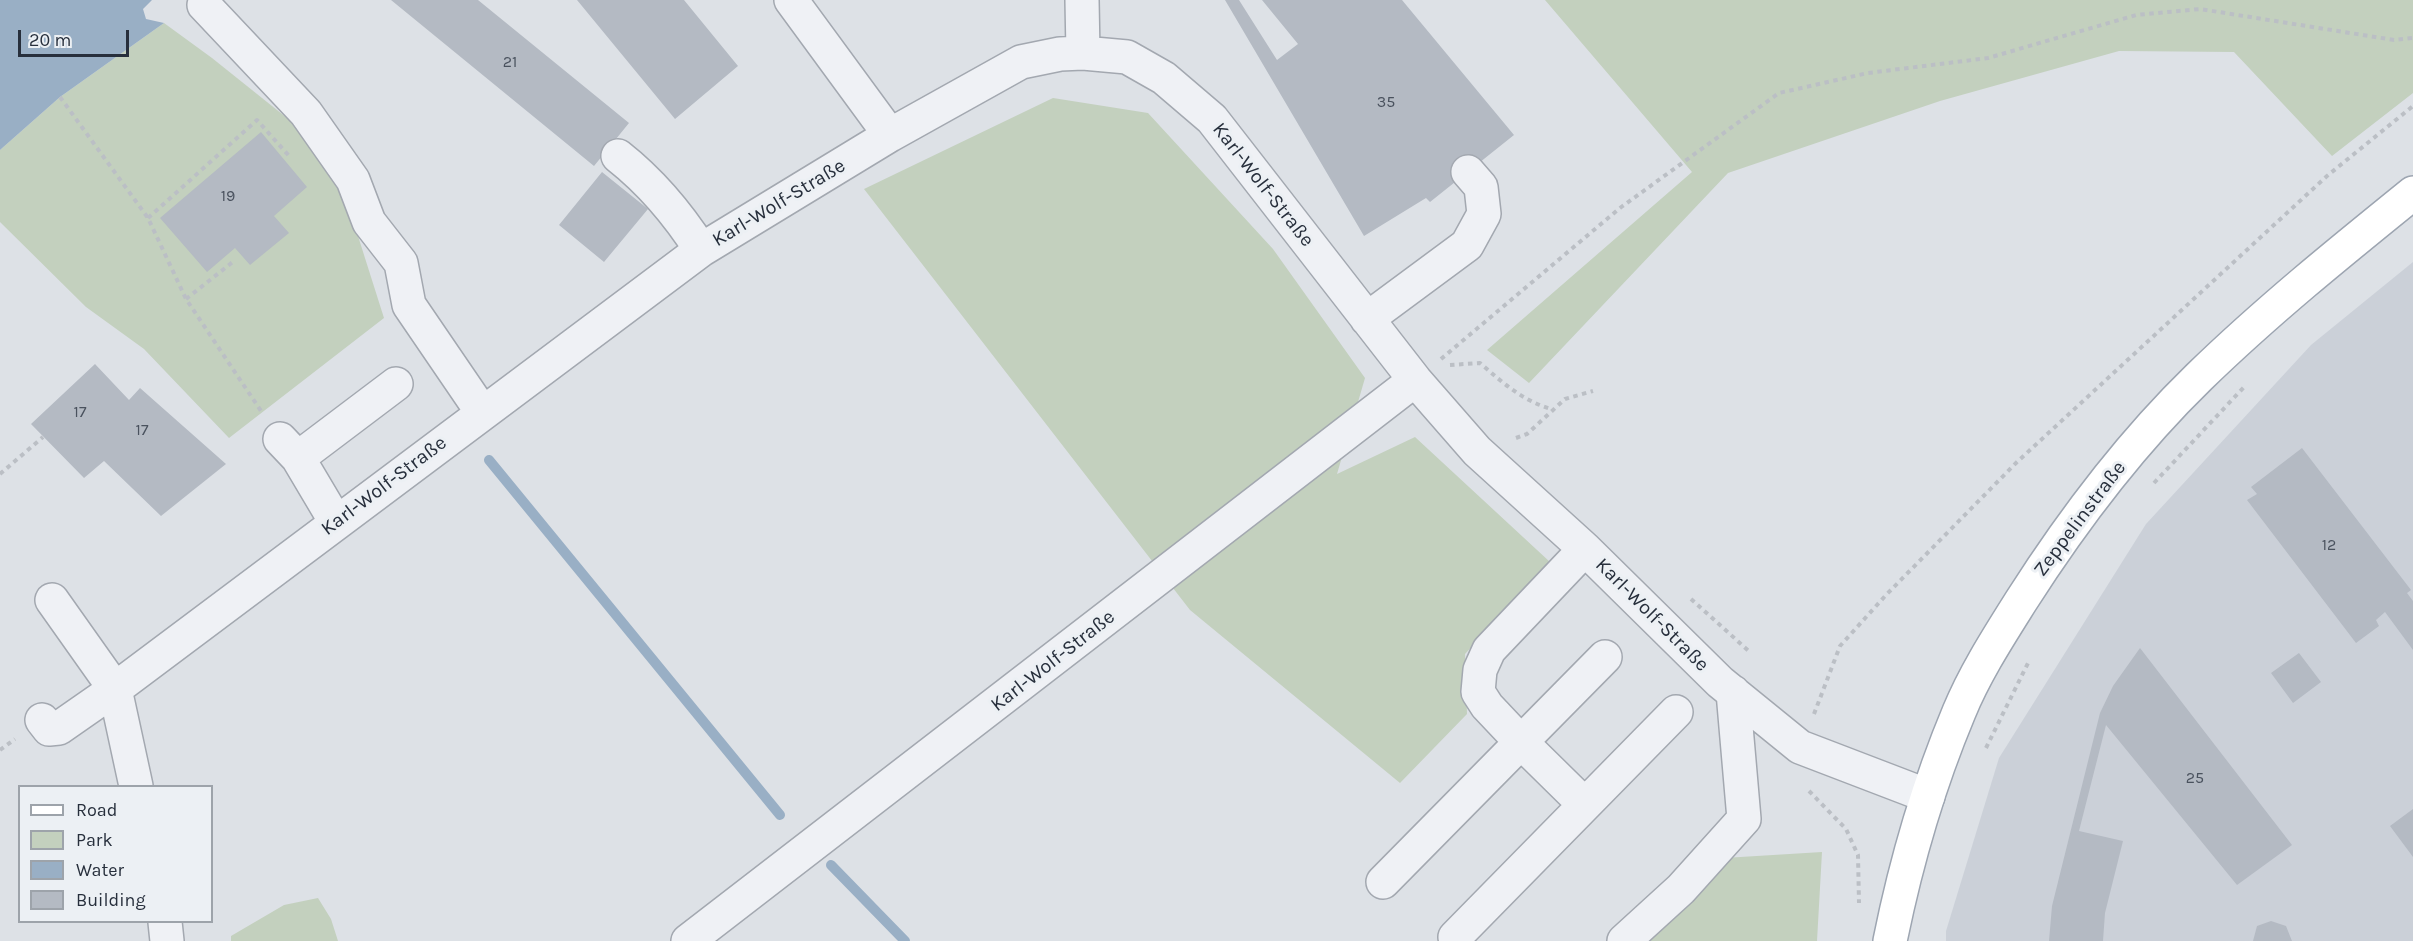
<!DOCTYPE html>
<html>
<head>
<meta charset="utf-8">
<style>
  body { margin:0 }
  #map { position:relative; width:2413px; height:941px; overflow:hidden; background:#dde1e6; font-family:Karla,sans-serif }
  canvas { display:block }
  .legend { position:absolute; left:18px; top:785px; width:195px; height:138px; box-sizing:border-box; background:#ecf0f4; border:2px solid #9da3aa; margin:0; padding:8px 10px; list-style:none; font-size:18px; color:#272f3c }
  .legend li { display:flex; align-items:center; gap:12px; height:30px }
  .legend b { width:30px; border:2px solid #9da3aa }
  .scale { position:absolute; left:18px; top:30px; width:111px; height:27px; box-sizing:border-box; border:3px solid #272f3c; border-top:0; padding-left:8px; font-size:18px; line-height:21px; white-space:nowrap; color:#272f3c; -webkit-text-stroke:4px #ecf0f4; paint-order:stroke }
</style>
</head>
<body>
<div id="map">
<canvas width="2413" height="941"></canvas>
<ul class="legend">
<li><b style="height:8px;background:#fff"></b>Road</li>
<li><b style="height:16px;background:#c3d0be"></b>Park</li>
<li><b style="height:16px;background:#99afc5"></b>Water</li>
<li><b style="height:16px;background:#b4bac3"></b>Building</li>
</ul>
<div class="scale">20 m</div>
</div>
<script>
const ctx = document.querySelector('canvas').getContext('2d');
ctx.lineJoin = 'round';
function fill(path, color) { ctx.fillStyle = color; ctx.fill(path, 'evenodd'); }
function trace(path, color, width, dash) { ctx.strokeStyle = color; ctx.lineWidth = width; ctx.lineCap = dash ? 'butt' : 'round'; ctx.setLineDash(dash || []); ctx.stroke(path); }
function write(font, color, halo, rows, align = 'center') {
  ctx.font = font + ' Karla,sans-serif'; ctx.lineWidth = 6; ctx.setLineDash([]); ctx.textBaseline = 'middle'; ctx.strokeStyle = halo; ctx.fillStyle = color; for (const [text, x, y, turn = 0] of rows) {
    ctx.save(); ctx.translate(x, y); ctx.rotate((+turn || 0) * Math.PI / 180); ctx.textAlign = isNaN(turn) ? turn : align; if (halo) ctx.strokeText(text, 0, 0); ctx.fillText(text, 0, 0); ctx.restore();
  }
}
const built = new Path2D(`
  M2413 262V941H1946V931L1999 758 2146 524 2311 345Z`);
const green = new Path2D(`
  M1545 0H2413V93L2332 156 2234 52 2119 51 1940 101 1728 173 1529 383 1487 350 1692 172Z
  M164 23 212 58 332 154 384 318 229 438 144 349 86 307 0 222V150L60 97Z
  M1053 98 1148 113 1273 249 1365 378 1337 474 1415 437 1550 562 1465 654 1467 714 1400 783 1190 610 864 189Z
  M1822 852 1817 941H1638L1724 858Z
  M318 898 331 919 338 941H231V936L284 905Z`);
const water = new Path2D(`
  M0 0H152L143 9 146 19 164 23 60 97 0 150Z`);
const stream = new Path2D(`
  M489 460 780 815
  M831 865 905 941`);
const building = new Path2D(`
  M391 0H478L629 123 594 166Z
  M577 0H684L738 66 675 119Z
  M1225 0H1239L1277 60 1298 44 1262 0H1402L1514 135 1430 202 1426 198 1364 236Z
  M261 132 307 187 274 216 289 233 250 265 235 248 207 272 160 218Z
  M602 172 648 209 604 262 559 225Z
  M95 364 129 400 140 388 226 464 161 516 104 461 84 478 31 424Z
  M2302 448 2411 590 2407 593 2413 601V650L2385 612 2376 620 2379 626 2356 643 2247 500 2257 494 2251 487Z
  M2140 648 2292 845 2237 885 2106 725 2079 831 2123 841 2105 913 2103 941H2049L2052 906 2100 713 2113 686Z
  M2299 653 2321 682 2293 703 2271 673Z
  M2413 809V857L2390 826Z
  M2271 921 2286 926 2292 941H2253L2257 926Z`);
const path = new Path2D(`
  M60 97 148 218 186 299 261 411
  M148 218 257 120 290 157
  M186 299 234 261
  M1441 359 1620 208 1779 93 1868 73 1988 58 2136 15 2200 9 2394 40 2413 38
  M1450 365 1480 363C1504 384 1523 401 1554 410
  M1516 438 1527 434 1565 399 1593 391
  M0 474 43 437
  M2154 483 2245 386
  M1691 599 1751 653
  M1814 714 1840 646 1886 595 2017 462 2327 176 2413 106
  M1986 748 2029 661
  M0 750 15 739
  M1809 791 1846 829 1858 855 1859 903`);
const minor = new Path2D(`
  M791 0 890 135
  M1082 0 1083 53
  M204 5 306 113 353 180 369 222 401 263 409 305 482 412
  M618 156C651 182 678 214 701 250
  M1367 319 1467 245 1484 214 1481 187 1468 172
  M280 439 298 458 336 522
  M298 458 396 384
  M52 600 115 689 136 786
  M42 720 49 729 59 728 115 689 701 250 890 135 1021 62 1060 54 1083 53 1127 57 1164 78 1212 119 1415 380 1477 451 1585 549 1720 682 1800 747 1928 796
  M1584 804 1521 742 1487 706 1478 692 1480 670 1489 650 1585 549
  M1383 882 1605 657
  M165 922 167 941
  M1455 937 1676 712
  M688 941 1415 380
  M1624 941 1681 889 1744 819 1733 692`);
const major = new Path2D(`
  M1890 941C1906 862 1928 786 1959 712 1975 673 1999 636 2021 601 2072 521 2131 443 2199 377 2267 311 2340 252 2413 193`);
const numberNames = [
  ["21",510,62],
  ["35",1386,102],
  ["19",228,196],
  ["17",80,412],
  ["17",142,430],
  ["12",2329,545],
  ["25",2195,778]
];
const streetNames = [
  ["Karl-Wolf-Straße",1263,185,52],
  ["Karl-Wolf-Straße",779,203,-31],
  ["Karl-Wolf-Straße",384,486,-37],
  ["Zeppelinstraße",2080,519,-53],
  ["Karl-Wolf-Straße",1652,615,45],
  ["Karl-Wolf-Straße",1053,661,-38]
];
fill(built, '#cbd0d8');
fill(green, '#c3d0be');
fill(water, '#99afc5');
trace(stream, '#99afc5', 10);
fill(building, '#b4bac3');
trace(minor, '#a3a8b0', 36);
trace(major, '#9da5b1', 36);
trace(path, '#bbbfc5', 4, [4.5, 4.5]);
trace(minor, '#eff1f5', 33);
trace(major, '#fff', 33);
write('16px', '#4a525e', null, numberNames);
write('20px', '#272f3c', '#ecf0f4', streetNames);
</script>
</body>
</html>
